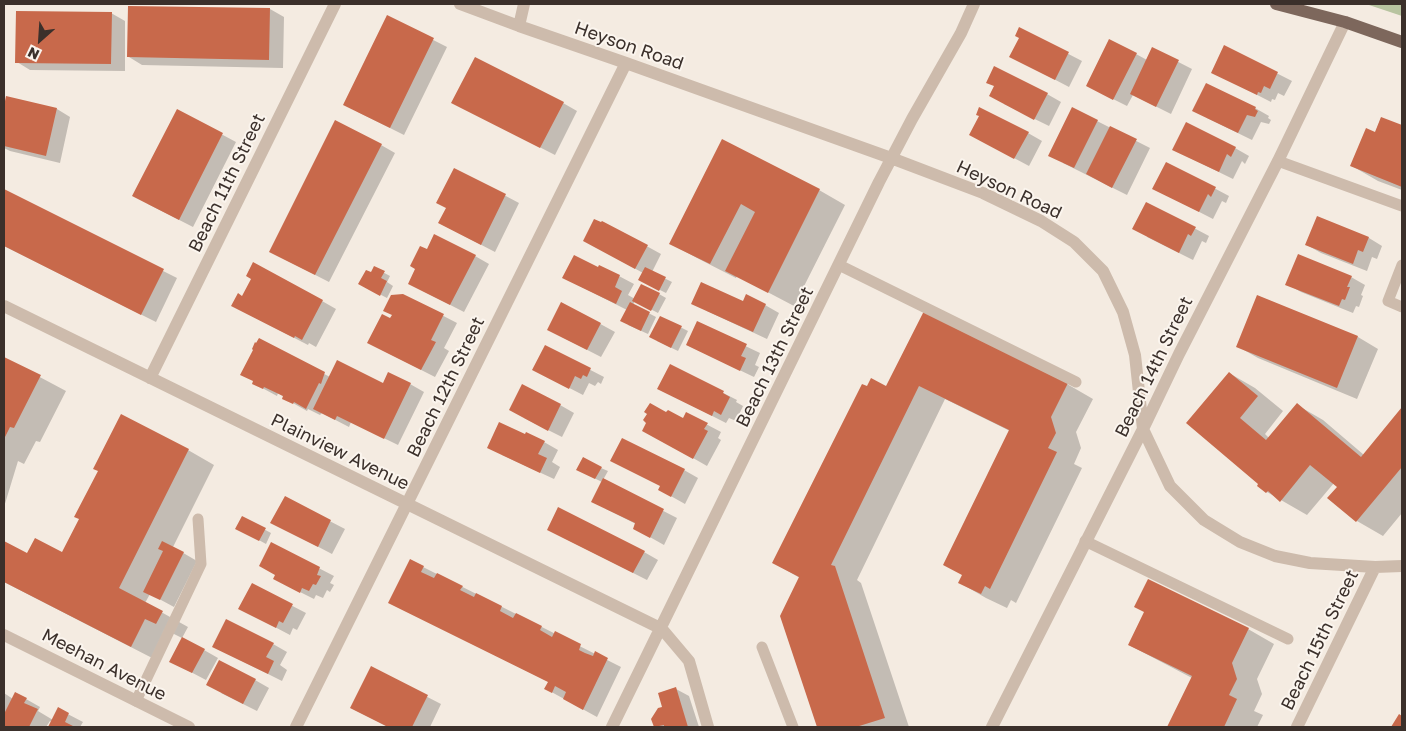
<!DOCTYPE html>
<html>
<head>
<meta charset="utf-8">
<style>
  body { margin:0 }
  #map { position:relative; width:1406px; height:731px; overflow:hidden; background:#f4ebe1; font-family:"Golos Text",sans-serif }
  canvas { display:block }
  .frame { position:absolute; inset:0; border:5px solid #3b302b; pointer-events:none }
  .north { position:absolute; left:15px; top:15px; width:50px; height:50px; -webkit-text-stroke:4px #fbf5ee; paint-order:stroke; rotate:206deg; font-size:14px; font-weight:700; line-height:20px; text-align:center; color:#3b302b }
  .north::after { content:''; display:block; margin:auto; width:18px; height:22px; background:#3b302b; clip-path:polygon(50% 0,100% 100%,50% 72%,0 100%) }
</style>
</head>
<body>
<div id="map">
<canvas width="1406" height="731"></canvas>
<div class="frame"></div>
<div class="north">N</div>
</div>
<script>
const ctx = document.querySelector('canvas').getContext('2d');
ctx.lineJoin = 'round';
function fill(path, color) { ctx.fillStyle = color; ctx.fill(path, 'evenodd'); }
function trace(path, color, width, dash) { ctx.strokeStyle = color; ctx.lineWidth = width; ctx.lineCap = dash ? 'butt' : 'round'; ctx.setLineDash(dash || []); ctx.stroke(path); }
function write(font, color, halo, rows, align = 'center') {
  ctx.font = font + ' "Golos Text",sans-serif'; ctx.lineWidth = 4; ctx.setLineDash([]); ctx.textBaseline = 'middle'; ctx.strokeStyle = halo; ctx.fillStyle = color; for (const [text, x, y, turn = 0] of rows) {
    ctx.save(); ctx.translate(x, y); ctx.rotate((+turn || 0) * Math.PI / 180); ctx.textAlign = isNaN(turn) ? turn : align; if (halo) ctx.strokeText(text, 0, 0); ctx.fillText(text, 0, 0); ctx.restore();
  }
}
const green = new Path2D(`
  M1366 4H1402V16Z`);
const shadow = new Path2D(`
  M270 9 284 17 283 68 142 65 129 57Z
  M111 13 125 21V71L30 70 17 62Z
  M388 17 447 47 404 135 358 112Z
  M1020 29 1082 61 1069 87 1025 64Z
  M1225 47 1292 81 1284 96 1278 93 1275 100 1272 99 1271 102 1212 72Z
  M1153 49 1192 69 1171 114 1133 95 1127 106 1101 93 1136 54 1147 60Z
  M1047 94 1061 102 1049 126 1004 104Z
  M7 97 57 109 70 117 60 163 10 151 4 148V111Z
  M563 103 577 111 555 155 467 110Z
  M1255 108 1269 116 1268 118 1271 120 1269 124 1261 122 1252 140 1207 118Z
  M178 111 236 142 193 227 148 204Z
  M1381 118 1402 127V190L1378 181 1352 166 1375 133Z
  M1097 121 1150 148 1127 195 1063 163Z
  M1028 133 1042 141 1029 166 984 142Z
  M723 141 819 190 845 205 794 306 737 276 736 278 697 258 671 244Z
  M381 145 395 153 329 282 284 259Z
  M1235 148 1249 156 1245 164 1242 161 1233 179 1188 157Z
  M1167 163 1229 196 1226 203 1222 201 1213 219 1168 196Z
  M455 169 519 203 495 252 439 223 447 209Z
  M4 191 177 278 156 322 4 246Z
  M1147 203 1209 236 1206 243 1202 241 1193 260 1147 237Z
  M1317 218 1369 238 1382 246 1377 259 1372 257 1367 271 1321 253 1307 245Z
  M603 222 661 254 652 272 672 282 666 293 646 283 643 273 598 248Z
  M427 251 475 256 489 264 464 312 423 291Z
  M600 266 634 284 628 295 635 299 659 294 666 298 658 313 635 301 633 305 656 317 648 334 628 325 627 310 564 278 599 269Z
  M375 268 390 276 387 282 393 286 387 298 360 284 371 274Z
  M1351 277 1365 285 1361 295 1363 296 1359 307 1356 306 1353 313 1301 292 1287 284Z
  M403 295 457 323 444 348 449 351 435 377 382 350 390 320Z
  M1258 296 1358 337 1378 349 1357 399 1258 358 1237 346Z
  M243 297 322 301 336 309 316 347 309 343 308 345 246 313Z
  M562 303 615 332 601 357 562 337Z
  M765 305 779 313 767 339 707 311Z
  M924 313 1067 384 1093 399 1076 432 1081 448 1074 464 1082 468 1016 603 1011 600 1007 608 986 598 960 583 1010 431 945 399 857 580 861 583 909 727H818L781 616 800 578 774 563 887 388Z
  M660 317 688 331 678 351 657 341Z
  M697 323 760 353 755 365 759 367 754 377 687 345Z
  M259 340 330 377 383 384H410L424 392 398 445 351 422 349 427 322 413 320 415 308 409 307 411 284 398V397L278 393 277 396 253 383Z
  M546 347 604 377 601 384 598 382 595 386 589 383 583 395 548 377Z
  M4 358 66 391 40 442 36 441 24 464 18 461 4 507Z
  M670 366 737 400 736 402 743 406 736 421 729 418 726 423 673 396Z
  M1229 373 1255 388 1283 411 1265 434 1269 438 1297 405 1323 420 1364 455 1402 409V513L1383 536 1357 521 1329 498 1338 487 1334 483 1307 515 1267 492 1260 484 1188 423Z
  M560 405 574 413 562 437 524 418Z
  M687 414 721 432 718 438 721 440 707 466 644 430 684 419Z
  M544 442 558 450 552 462 560 467 554 479 502 455Z
  M188 450 214 465 173 547 197 561 174 607 150 594 145 603 188 627 182 638 172 633 158 661 4 582V543L28 555 63 553Z
  M601 468 608 471 603 480 677 518 664 545 648 536 636 524 606 509 602 482 584 473Z
  M684 470 698 478 685 504 660 490 662 486Z
  M285 498 345 529 332 554 286 530Z
  M243 518 271 533 266 544 237 528Z
  M562 537 644 552 658 560 647 580Z
  M272 544 334 576 330 583 334 585 330 592 327 590 323 598 316 595 314 599 288 586 276 575Z
  M423 567 621 667 597 717 546 689 549 682 404 610Z
  M252 585 306 613 297 630 293 628 290 635 254 616Z
  M1248 629 1274 644 1257 679 1262 694 1254 711 1263 715 1257 727H1168L1192 678 1129 645Z
  M273 644 287 652 280 665 287 670 282 681 228 654Z
  M204 650 218 658 206 680 185 669Z
  M371 668 441 704 430 727H388L351 708Z
  M255 680 269 688 257 711 221 693Z
  M676 689 689 696 699 727H655L653 719 664 708Z
  M4 693 13 699H26L40 707 38 711 53 720 58 709 83 722 80 727H49L52 722 50 721 46 727H4Z`);
const building = new Path2D(`
  M128 6 270 8 269 60 127 57Z
  M16 11 112 12 111 64 15 63Z
  M387 15 434 38 390 128 343 105Z
  M1019 27 1069 52 1055 80 1009 57 1019 38 1015 36Z
  M1109 39 1137 53 1113 100 1086 86Z
  M1224 45 1278 72 1270 89 1264 86 1261 93 1258 92 1257 95 1211 73Z
  M1152 47 1179 60 1156 107 1130 94Z
  M475 57 564 102 540 148 451 103Z
  M994 66 1048 93 1034 120 989 96 994 86 986 83Z
  M1206 83 1256 107 1255 109 1258 111 1255 117 1247 115 1238 133 1192 111Z
  M6 96 57 108 46 156 4 146V106Z
  M979 107 1029 132 1014 159 969 135 979 116 976 115Z
  M1072 107 1098 120 1074 168 1048 156Z
  M177 109 223 133 179 220 132 196Z
  M1381 117 1402 125V187L1350 166 1366 128 1375 132Z
  M335 120 382 144 315 275 269 252Z
  M1186 122 1236 147 1231 157 1227 154 1219 172 1172 150Z
  M1110 126 1137 139 1112 188 1086 174Z
  M722 139 820 189 768 293 725 271 755 212 741 204 710 264 669 244Z
  M1166 162 1216 187 1211 197 1208 194 1199 212 1152 189Z
  M454 168 506 194 481 245 438 223 446 208 436 203Z
  M4 189 164 269 141 315 4 246Z
  M1146 202 1196 227 1191 236 1188 234 1179 253 1132 229Z
  M1317 216 1369 237 1363 252 1358 250 1353 264 1305 245Z
  M594 219 601 222 602 221 648 245 635 269 583 241Z
  M434 234 476 255 450 305 408 284 415 269 410 266 420 246 427 249Z
  M1298 254 1352 276 1347 287H1350L1345 300 1342 299 1339 306 1285 285Z
  M574 255 598 267 599 265 620 275 615 287 622 291 616 304 562 278Z
  M253 262 323 300 302 340 295 336 294 338 231 306 238 293 242 296 251 279 246 276Z
  M374 266 385 271 381 278 387 281 380 296 358 284 366 270 371 272Z
  M645 267 666 277 659 291 638 280Z
  M701 282 743 301 746 294 766 304 753 332 691 304Z
  M641 284 660 293 651 311 632 301Z
  M403 294 444 314 431 340 436 342 421 370 367 343 382 314 390 318 392 315 383 311 391 295Z
  M1257 295 1358 336 1337 388 1236 347Z
  M561 302 601 323 587 350 547 330Z
  M630 302 650 312 641 331 620 321Z
  M924 311 1068 383 1051 417 1056 433 1048 448 1057 452 990 589 985 586 981 594 958 583 962 575 943 565 1009 430 919 386 831 565 835 566 885 718 856 727H817L780 616 799 577 772 563 862 384 867 386 871 378 886 386Z
  M660 316 682 326 671 348 649 337Z
  M697 321 747 344 741 356 746 358 740 371 686 345Z
  M259 338 325 372 321 384 319 383 306 409 294 402 293 404 282 399 283 396 264 387 263 389 252 384 253 381 240 375 253 350 252 349 255 342 256 343Z
  M545 345 591 368 587 377 583 375 581 379 575 376 569 389 532 370Z
  M4 357 41 375 14 428 10 427 4 439Z
  M337 360 383 383 388 372 411 383 384 439 337 416 335 420 313 409Z
  M670 364 724 391 723 393 730 397 721 415 714 411 712 416 657 389Z
  M1229 372 1258 396 1240 418 1266 440 1297 403 1361 457 1402 407V467L1356 522 1327 498 1337 487 1310 465 1280 502 1268 491 1266 493 1257 486 1258 484 1186 423Z
  M522 384 561 404 548 431 509 410Z
  M650 403 666 412 668 410 683 418 686 412 708 423 704 429 708 431 693 459 642 431 646 423 643 420 647 414 644 412Z
  M121 414 189 449 119 588 163 611 156 624 145 619 131 647 4 582V541L27 553 35 538 62 552 79 519 74 517 98 471 93 469Z
  M499 422 525 434 526 432 545 441 538 454 547 458 540 473 487 448Z
  M622 438 685 469 671 497 658 490 660 486 610 461Z
  M583 457 602 467 595 479 576 470Z
  M603 478 664 509 650 538 633 529 635 523 591 502Z
  M285 496 331 520 318 547 270 523Z
  M558 507 645 551 633 573 547 530Z
  M242 516 266 528 259 541 235 529Z
  M162 541 184 552 160 600 143 592 163 551 158 549Z
  M271 542 320 567 317 575 321 576 316 585 313 584 309 591 302 588 300 593 273 579 275 575 259 566Z
  M410 559 424 566 421 572 434 578 437 573 463 586 460 590 474 597 476 593 502 606 500 611 513 618 516 613 542 626 540 630 552 637 555 631 581 644 579 650 585 653 593 656 595 651 608 658 583 710 563 699 566 692 555 686 552 693 544 689 548 682 388 603Z
  M1148 579 1249 628 1232 663 1237 679 1229 695 1237 699 1224 727H1167L1192 676 1128 645 1144 612 1134 607Z
  M252 583 293 604 283 623 279 621 276 628 238 609Z
  M226 619 274 643 266 657 274 661 268 674 212 647Z
  M182 637 205 649 192 673 169 662Z
  M219 660 256 679 243 704 206 685Z
  M371 666 428 695 412 727H388L350 708Z
  M676 687 688 727H664V725L654 727 651 719 658 708 662 707 658 693Z
  M15 692 27 698 24 703 38 709 29 727H4V714Z
  M58 707 69 713 65 722 75 727H48Z
  M1399 714 1402 716V727H1391Z`);
const service = new Path2D(`
  M1278 161 1402 206
  M839 265 1076 382
  M1402 265 1388 301 1402 307
  M1085 541 1288 639
  M762 647 793 727
  M136 701 201 564 198 519`);
const minor = new Path2D(`
  M460 4 519 26 626 63 891 158 983 193 1041 221 1074 242 1103 271 1123 312 1135 355 1143 429 1170 486 1204 520 1240 542 1275 556 1310 563 1375 567 1402 566
  M519 26 524 4
  M4 306 662 629 689 661 708 727
  M150 378 335 4
  M4 635 189 727
  M296 727 626 63
  M612 727 879 182 912 119 961 33 974 4
  M992 727 1143 429 1179 354 1278 161 1345 22
  M1297 727 1375 567`);
const primary = new Path2D(`
  M1276 4 1345 22 1402 42`);
const streetNames = [
  ["Heyson Road",629,46,19],
  ["Beach 11th Street",227,183,-64],
  ["Heyson Road",1009,190,25],
  ["Beach 13th Street",775,357,-64],
  ["Beach 14th Street",1154,367,-64],
  ["Beach 12th Street",446,387,-64],
  ["Plainview Avenue",340,452,26],
  ["Beach 15th Street",1320,640,-64],
  ["Meehan Avenue",104,665,27]
];
fill(green, '#b8c4a0');
fill(shadow, '#0003');
fill(building, '#c8694b');
trace(service, '#cdbbac', 11);
trace(minor, '#cdbbac', 12);
trace(primary, '#7d675c', 12);
write('18px', '#3b302b', '#fbf5ee', streetNames);
</script>
</body>
</html>
